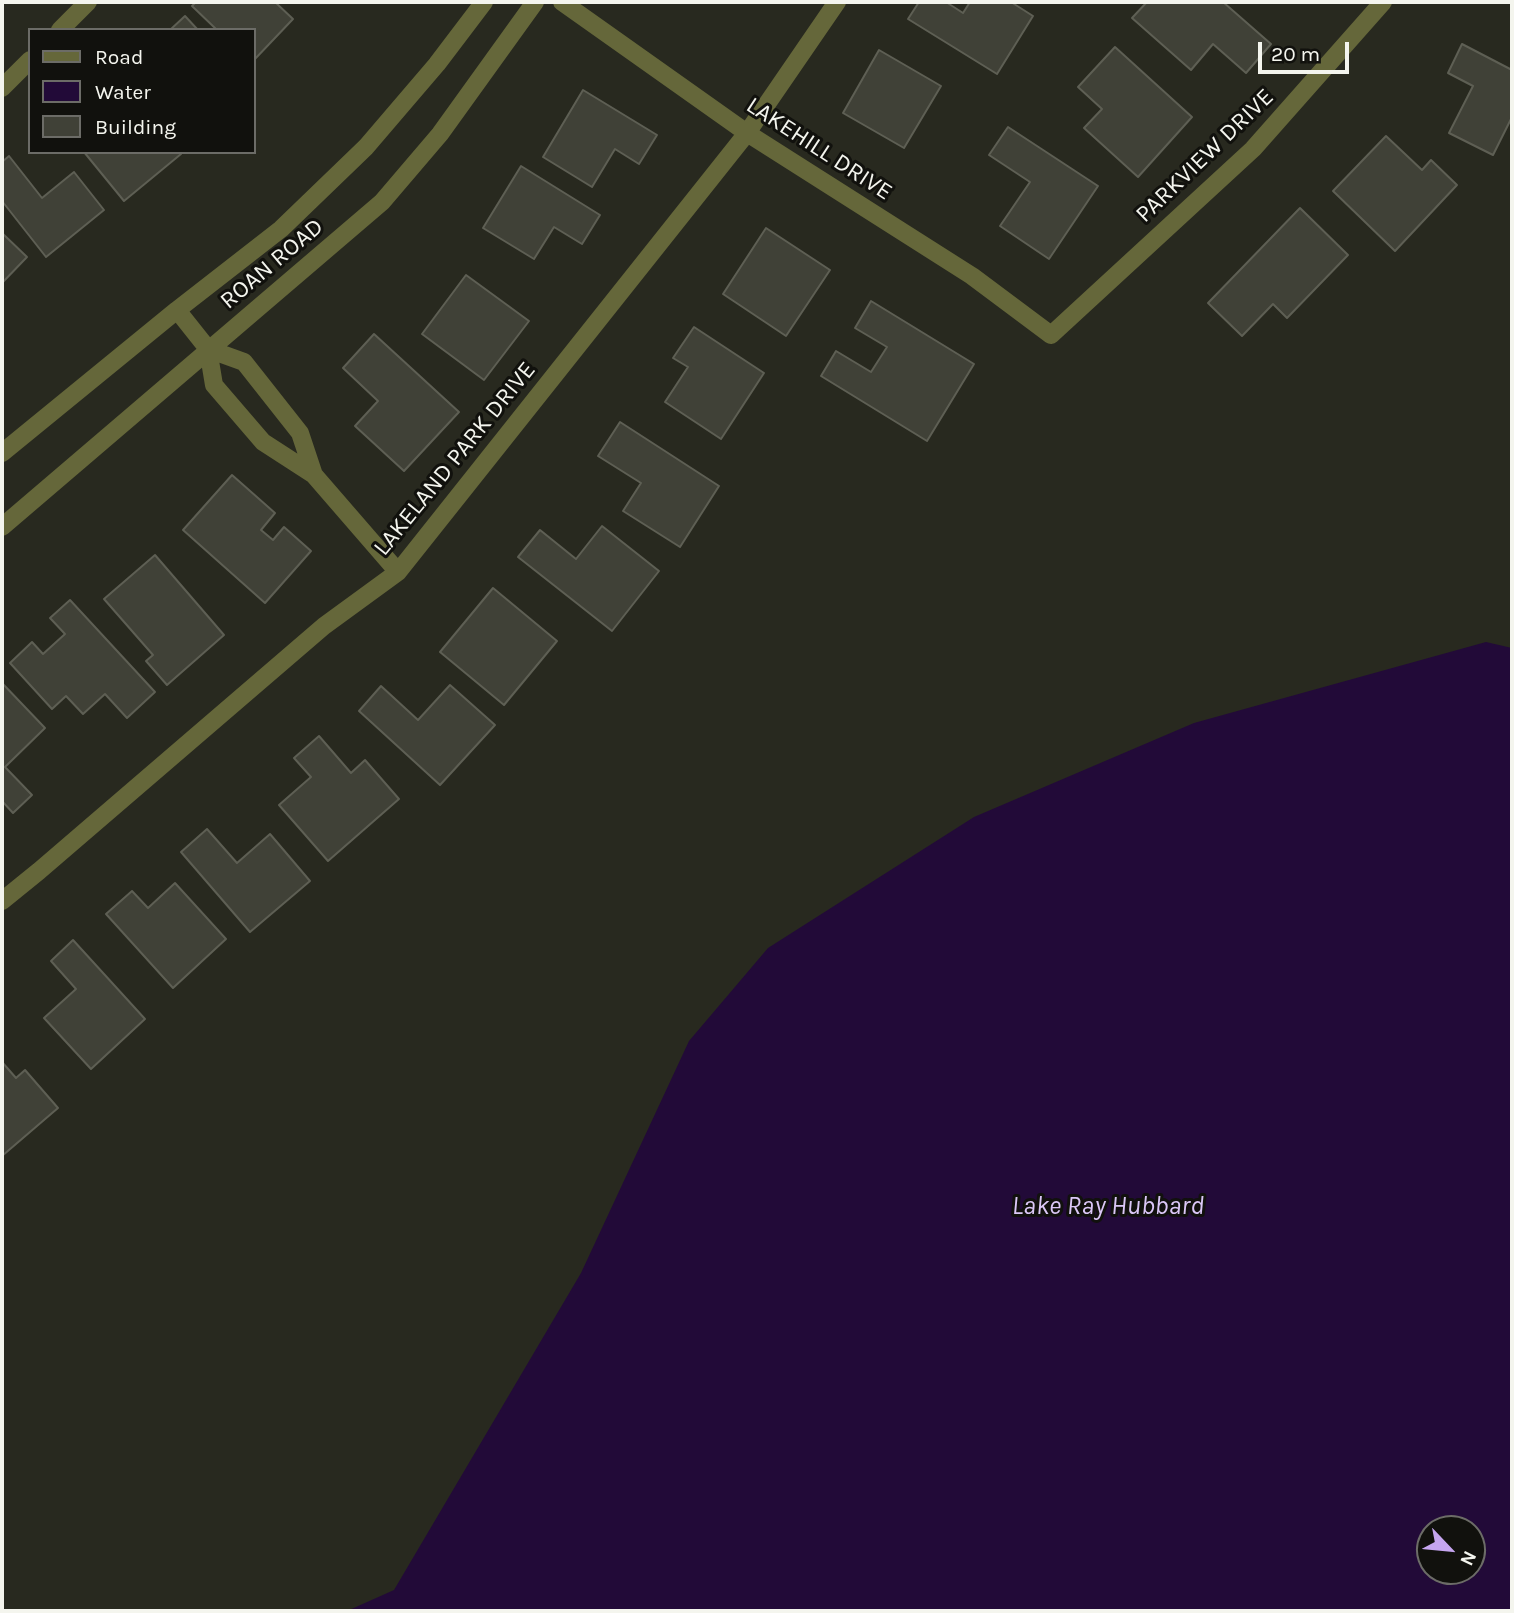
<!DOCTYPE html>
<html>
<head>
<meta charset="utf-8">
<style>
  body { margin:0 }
  #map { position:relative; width:1514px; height:1613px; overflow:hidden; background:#28291f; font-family:Karla,sans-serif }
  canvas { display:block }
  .frame { position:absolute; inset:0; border:4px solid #f4f5ee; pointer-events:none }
  .legend { position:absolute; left:28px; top:28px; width:228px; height:126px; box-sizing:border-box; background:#11110d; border:2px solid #6c6c67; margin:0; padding:9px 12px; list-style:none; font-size:21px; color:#f4f5ee }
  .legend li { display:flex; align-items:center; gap:14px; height:35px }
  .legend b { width:35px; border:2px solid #6c6c67 }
  .north { position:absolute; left:1416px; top:1515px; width:70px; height:70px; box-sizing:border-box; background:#11110d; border:2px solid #6c6c67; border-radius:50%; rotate:116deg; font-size:19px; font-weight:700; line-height:28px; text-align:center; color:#f4f5ee }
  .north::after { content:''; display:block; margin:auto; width:24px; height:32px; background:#c6a6f0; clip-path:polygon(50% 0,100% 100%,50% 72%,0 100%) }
  .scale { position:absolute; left:1258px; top:42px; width:91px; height:32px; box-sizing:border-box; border:4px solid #f4f5ee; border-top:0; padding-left:9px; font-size:21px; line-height:24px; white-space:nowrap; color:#f4f5ee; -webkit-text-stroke:5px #11110d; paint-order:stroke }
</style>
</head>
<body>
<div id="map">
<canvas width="1514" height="1613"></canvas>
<div class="frame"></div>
<ul class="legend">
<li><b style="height:9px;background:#65673a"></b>Road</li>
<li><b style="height:19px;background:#220a38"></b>Water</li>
<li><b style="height:19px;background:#404137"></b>Building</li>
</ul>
<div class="north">N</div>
<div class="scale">20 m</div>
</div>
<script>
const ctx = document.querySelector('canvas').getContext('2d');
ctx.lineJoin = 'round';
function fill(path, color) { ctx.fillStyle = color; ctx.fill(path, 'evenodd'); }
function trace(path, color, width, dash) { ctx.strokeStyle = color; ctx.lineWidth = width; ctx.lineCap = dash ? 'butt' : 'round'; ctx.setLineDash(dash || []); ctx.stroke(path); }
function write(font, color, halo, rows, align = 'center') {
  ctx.font = font + ' Karla,sans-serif'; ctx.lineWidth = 6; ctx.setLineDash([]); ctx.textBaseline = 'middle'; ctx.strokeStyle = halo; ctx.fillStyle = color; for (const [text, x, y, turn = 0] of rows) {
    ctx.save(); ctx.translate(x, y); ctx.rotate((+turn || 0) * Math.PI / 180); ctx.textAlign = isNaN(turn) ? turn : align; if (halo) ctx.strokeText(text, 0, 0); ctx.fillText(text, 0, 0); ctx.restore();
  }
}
const water = new Path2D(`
  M1486 642 1512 648V1611H347L394 1590 581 1273 689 1041 768 948 974 817 1194 723ZM1430 1529H1472V1571H1430Z`);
const building = new Path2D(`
  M196 2H275L293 19 254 60V30H217L192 6Z
  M919 2H946L963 13 970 2H1011L1033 16 997 74 908 19Z
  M1147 2H1223L1271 44 1246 73 1213 44 1191 70 1132 18Z
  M185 16 198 30H170Z
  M1462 44 1512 70V117L1493 155 1449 133 1473 86 1448 73Z
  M1115 47 1192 117 1138 177 1084 128 1102 109 1078 87Z
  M879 50 941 86 904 148 843 113Z
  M583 90 657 135 639 164 615 149 592 187 543 157Z
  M1008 127 1098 186 1049 259 1000 226 1030 182 989 155Z
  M1386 136 1422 170 1431 160 1457 185 1395 251 1333 191Z
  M84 152H179L181 154 124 201Z
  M9 156 42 198 74 172 104 210 46 257 2 201V162Z
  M521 166 600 215 582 244 554 227 534 259 483 228Z
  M1300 208 1348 255 1287 318 1273 304 1242 336 1208 303Z
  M766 228 830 270 786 336 723 294Z
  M2 233 27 257 2 283Z
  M466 275 529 321 484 380 422 334Z
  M871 301 974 364 927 441 821 376 836 351 871 372 887 347 855 328Z
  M694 327 764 373 721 439 665 402 688 367 673 358Z
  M374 334 459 412 404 471 355 426 378 401 343 368Z
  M620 422 719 486 680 547 623 511 641 483 598 456Z
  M232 475 275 513 261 530 273 540 284 527 311 551 265 603 183 530Z
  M602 526 659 571 612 631 518 557 540 530 576 559Z
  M155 555 224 635 167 685 146 661 153 655 104 599Z
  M493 588 557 641 504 705 440 652Z
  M70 600 155 692 127 718 105 694 83 714 66 696 52 709 10 663 32 642 43 654 65 634 50 618Z
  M2 683 45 728 5 767 32 795 13 813 2 801Z
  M450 685 495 725 440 785 359 711 381 686 418 720Z
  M319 736 351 773 365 760 399 799 328 861 279 805 311 777 294 758Z
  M207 829 237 863 270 834 310 881 250 932 181 852Z
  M175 883 226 939 173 988 106 914 132 891 148 908Z
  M73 940 145 1019 91 1069 44 1018 76 989 51 961Z
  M2 1062 16 1078 25 1070 58 1108 2 1156Z`);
const minor = new Path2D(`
  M562 2 747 133 972 276 1051 335 1253 149 1383 2
  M60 30 88 2
  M2 88 30 60
  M177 310 208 349 214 385 263 442 314 475 300 433 244 362 208 349
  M2 453 177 310 281 229 366 147 437 64 484 2
  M314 475 398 572
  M2 527 382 202 440 134 535 2
  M2 901 39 871 324 626 398 572 747 133 837 2`);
const streetNames = [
  ["LAKEHILL DRIVE",819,149,33],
  ["PARKVIEW DRIVE",1205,156,-44],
  ["ROAN ROAD",272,264,-40],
  ["LAKELAND PARK DRIVE",455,459,-51]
];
const waterNames = [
  ["Lake Ray Hubbard",1108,1207]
];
fill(water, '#220a38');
fill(building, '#404137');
trace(building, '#5e5f54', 2);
trace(minor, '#65673a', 18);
write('24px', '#f4f5ee', '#11110d', streetNames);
write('italic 26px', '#dbc7f7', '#11110d', waterNames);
</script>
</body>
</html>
